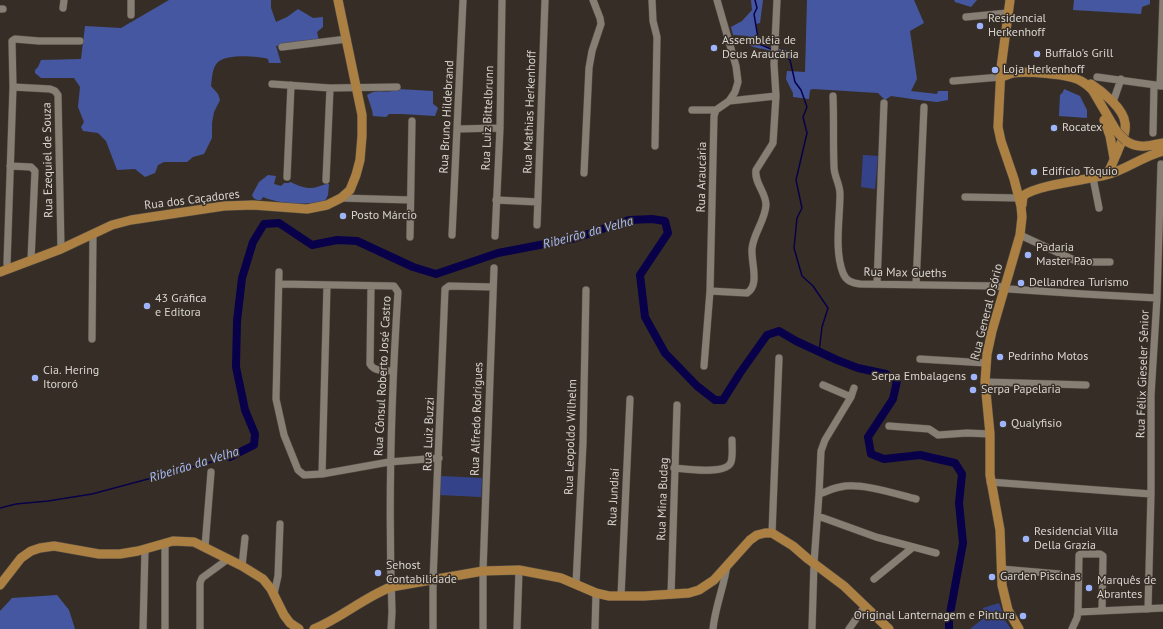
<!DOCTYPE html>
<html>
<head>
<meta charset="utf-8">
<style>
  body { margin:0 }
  canvas { display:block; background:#362e26 }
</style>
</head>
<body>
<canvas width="1163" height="629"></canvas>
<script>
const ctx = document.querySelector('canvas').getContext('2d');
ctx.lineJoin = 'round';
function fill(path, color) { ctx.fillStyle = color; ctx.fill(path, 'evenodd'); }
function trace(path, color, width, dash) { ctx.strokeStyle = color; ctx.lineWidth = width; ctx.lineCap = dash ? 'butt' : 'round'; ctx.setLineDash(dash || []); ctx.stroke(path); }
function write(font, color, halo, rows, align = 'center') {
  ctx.font = font + ' "PT Sans",sans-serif'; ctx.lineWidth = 3; ctx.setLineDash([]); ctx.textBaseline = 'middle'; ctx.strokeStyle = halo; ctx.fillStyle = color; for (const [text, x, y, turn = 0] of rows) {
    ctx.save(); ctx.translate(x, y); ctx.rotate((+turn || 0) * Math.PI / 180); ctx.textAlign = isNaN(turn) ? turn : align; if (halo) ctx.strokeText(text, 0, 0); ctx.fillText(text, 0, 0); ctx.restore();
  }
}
const green = new Path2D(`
  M863 155 878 156 875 189 861 187Z
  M441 476 482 478 481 497 440 495Z
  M999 603 1006 622 1011 629H970L985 617 983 608Z`);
const forest = new Path2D(`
  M169 0H271V8L276 22 287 17 298 9 313 18 323 17V27L317 32 319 41 276 46 281 63H269L268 59C257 56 227 54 218 62 212 67 212 79 211 86L218 94 220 100 214 112 212 123V138L204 154 193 157 187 162H164L158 165 155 173 145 177 135 169 117 170 106 141 98 133 83 131 81 127 84 122 78 107 80 87 74 78H41L35 73V70L38 67 41 60 81 59 85 26 121 28Z
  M751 0H763L760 23 756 24 758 35 762 44 771 48 770 51C763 48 756 49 749 45L748 36 733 35 731 27 742 21 752 10Z
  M807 0H914L924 23 910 31 917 79 911 91 937 94 938 91H948V100L937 102 919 100 891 96 885 100 878 93 813 89 810 90 809 99 793 97V93L786 79 787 71 805 72Z
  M954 0H977L971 7 955 2Z
  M1074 0H1150V4L1142 7 1141 14 1073 10Z
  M779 49C786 49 790 52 795 55V59H786L779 55Z
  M398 89 433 91V104L436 106 438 108 435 116 402 114H389L386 117 373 116 372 110 367 95C378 87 388 95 398 89Z
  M1064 89 1080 96 1087 110V118L1059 116 1060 95 1063 92Z
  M268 175 276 176 274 184 281 186 284 183H288L291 182C298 186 309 190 317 187 322 186 323 184 329 184L328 195 325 201C303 205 284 205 263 197L261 200C257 200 254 200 252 195L259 182Z
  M57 595 69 610 75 629H0V611L12 598Z`);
const stream = new Path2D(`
  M755 0 757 8 754 14 759 44 771 49
  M778 52 790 60 795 82 801 90 807 107 803 117 807 133 796 180 802 208 797 218 794 248 802 276 813 286 828 308 822 327 819 352
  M0 508 16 504 48 501 92 494 230 457`);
const river = new Path2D(`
  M230 457 254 445 255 434 245 410 236 367 237 321 242 278 253 242 264 224 279 223 312 245 337 240 357 241 413 267 436 274 498 253 576 238 629 220 652 219 665 221 668 233 640 275 645 317 665 353 697 386 715 400H723L740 373 767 335 779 331 796 341 837 360 858 368 886 374 897 381 893 399 868 437 871 454 884 459 920 455 955 463 962 474 959 503 963 543 949 619V629`);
const minor = new Path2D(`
  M652 0 653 21 657 37 655 146
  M63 8 64 0
  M0 9H3
  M131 15V0
  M966 17 1008 13
  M282 47 347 39
  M1097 77 1163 86
  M953 81 1001 77
  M272 84 330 88 397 87
  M1160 86 1163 0
  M13 87 50 89 55 91 58 95 61 249
  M833 96C834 120 833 143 834 167 834 176 840 184 840 194 840 218 834 250 843 273 846 281 852 283 860 284L997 286 1009 289 1084 294 1157 298
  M729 101 776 96
  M1113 102 1121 79
  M692 110H716
  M457 129 500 128
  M1153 133 1154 85
  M10 166 31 167 35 171 31 260
  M584 173 589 68 592 51 601 24 600 18 593 0
  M287 177 291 85
  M1093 178 1099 208
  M326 180 330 88
  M965 197 1019 198
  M341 198 410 200
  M496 200 538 202
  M537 225 545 0
  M452 235 463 0
  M1020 235 1074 260 1083 262H1110
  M495 236 500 128 502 0
  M410 237 412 121
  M9 268 7 264 13 87 12 41 15 39 39 41H80
  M279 272 276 399 284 435 298 470 304 475 322 474 389 462 439 458
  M279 284 394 286 398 292C391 398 388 505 392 612L391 629
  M877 284 884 103
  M916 285 924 107
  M371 287 370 364C374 372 385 370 393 371
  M710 291 747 293C760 285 751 263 752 249 753 234 765 221 766 205 766 192 754 183 756 170L773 143 776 96 774 64 777 0
  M92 339 93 234
  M920 359 986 363
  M704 366 710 291 714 116 716 110 729 101 735 92 738 82 736 66 717 0
  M985 382 1086 385
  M823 385 851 397
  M889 426 929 429 938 435 967 433 990 434
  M674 468C686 469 727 475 731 462 733 456 732 447 732 440
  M322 474 327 285
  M990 482 1151 494
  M819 494C826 492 833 488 840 487 860 482 896 494 916 499
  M818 516 876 537 936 553
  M772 533 779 358
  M205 547 211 472
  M242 566 245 538
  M1001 569 1059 574
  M874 579 912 548
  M576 584 583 443 586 290
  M274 594 278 576 280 524
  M671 595 677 405
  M621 596 630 399
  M1148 609 1151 494V395L1157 298 1161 164
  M1078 612 1163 608
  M143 629 145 549
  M165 629V543
  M200 629V583L202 578 228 559
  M433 629V580L445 289 449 286 493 287
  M483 629V571L494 268
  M517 629 519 570
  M595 629 596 593
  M713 629C715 607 724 587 727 565
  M812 629 814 563 819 494 821 451 825 440 851 397 854 388
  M849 629 865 606
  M1072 629 1077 618 1078 612 1079 555 1081 554H1100L1103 556 1102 611`);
const major = new Path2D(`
  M1010 0 1001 68 998 127 1001 141 1014 179 1021 206 1022 217 1020 235 992 331 987 354 985 382 990 434V475L1000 530 1002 585 1008 610 1019 629
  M1001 77C1005 76 1009 74 1013 73 1027 71 1069 74 1081 81 1086 84 1090 87 1093 91L1117 132
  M1091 84C1102 91 1124 109 1125 123 1127 133 1120 144 1117 153 1113 161 1111 169 1106 175
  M1104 120 1110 136 1114 158
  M1126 141C1138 149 1149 146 1163 143
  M1022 205 1023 196C1036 185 1087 180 1106 175 1126 170 1143 156 1163 151
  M0 272 61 249 112 225 131 220 224 206 253 205 307 209 327 205 341 198 350 190 356 175 360 160 362 136V115L338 0
  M0 585 21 558 31 551 40 548 54 546 99 554H120L138 551 173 541 194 542 242 566 263 579 271 589 284 615 290 623 299 629
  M314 629C341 618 363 598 391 587L483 571 519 570 561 578 596 593 609 596H644L689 593 699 590 714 580 750 540 757 535 765 533H772L793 546 808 559 844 586 889 629`);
const majorBridge = new Path2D(`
  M1117 132 1126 141`);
const markers = [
  [980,26,4,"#9eb4fd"],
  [714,48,4,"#9eb4fd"],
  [1037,54,4,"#9eb4fd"],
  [995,70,4,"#9eb4fd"],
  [1054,128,4,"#9eb4fd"],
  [1034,172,4,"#9eb4fd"],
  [343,216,4,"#9eb4fd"],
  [1028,255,4,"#9eb4fd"],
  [1021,283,4,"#9eb4fd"],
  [147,306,4,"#9eb4fd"],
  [1000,357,4,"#9eb4fd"],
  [974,377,4,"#9eb4fd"],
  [35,378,4,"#9eb4fd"],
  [973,390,4,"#9eb4fd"],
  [1003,424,4,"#9eb4fd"],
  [1026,539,4,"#9eb4fd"],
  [378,573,4,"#9eb4fd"],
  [992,577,4,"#9eb4fd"],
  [1089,588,4,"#9eb4fd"],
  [1023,616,4,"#9eb4fd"]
];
const poiNames = [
  ["Residencial",988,19],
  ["Herkenhoff",988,33],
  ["Assembléia de",722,41],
  ["Deus Araucária",722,55],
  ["Buffalo's Grill",1045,54],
  ["Loja Herkenhoff",1003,70],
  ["Rocatex",1062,128],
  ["Edifício Tóquio",1042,172],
  ["Posto Márcio",351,216],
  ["Padaria",1036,248],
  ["Master Pão",1036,262],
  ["Dellandrea Turismo",1029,283],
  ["43 Gráfica",155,299],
  ["e Editora",155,313],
  ["Pedrinho Motos",1008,357],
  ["Cia. Hering",43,371],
  ["Itororó",43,385],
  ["Serpa Embalagens",966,377,"right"],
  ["Serpa Papelaria",981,390],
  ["Qualyfisio",1011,424],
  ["Residencial Villa",1034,532],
  ["Della Grazia",1034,546],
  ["Sehost",386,566],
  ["Contabilidade",386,580],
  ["Garden Piscinas",1000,577],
  ["Marquês de",1097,581],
  ["Abrantes",1097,595],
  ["Original Lanternagem e Pintura",1015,616,"right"]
];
const streetNames = [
  ["Rua Mathias Herkenhoff",530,112,-88],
  ["Rua Bruno Hildebrand",447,117,-87],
  ["Rua Luiz Bittelbrunn",488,118,-88],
  ["Rua Ezequiel de Souza",48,160,-91],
  ["Rua Araucária",702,177,-89],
  ["Rua dos Caçadores",192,200,-7],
  ["Rua Max Gueths",905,273,1],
  ["Rua General Osório",987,312,-76],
  ["Rua Félix Gieseler Sênior",1143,374,-88],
  ["Rua Cônsul Roberto José Castro",383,376,-87],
  ["Rua Alfredo Rodrigues",477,419,-88],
  ["Rua Luiz Buzzi",429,434,-88],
  ["Rua Leopoldo Wilhelm",571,437,-88],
  ["Rua Jundiaí",614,497,-87],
  ["Rua Mina Budag",663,499,-88]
];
const waterNames = [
  ["Ribeirão da Velha",588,233,-15],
  ["Ribeirão da Velha",194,465,-17]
];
fill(green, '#344389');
fill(forest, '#4557a1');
trace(stream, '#080048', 1.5);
trace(river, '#080048', 8);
trace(minor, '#524b44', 8);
trace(major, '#524b44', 10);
trace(minor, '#877e74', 7);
trace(major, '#ab8042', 9);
trace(majorBridge, '#524b44', 10, []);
trace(majorBridge, '#ab8042', 9);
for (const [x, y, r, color] of markers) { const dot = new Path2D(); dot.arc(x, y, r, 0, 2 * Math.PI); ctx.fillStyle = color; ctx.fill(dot); trace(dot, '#362e26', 1.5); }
write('12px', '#d9d4cf', '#362e26', poiNames, 'left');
write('12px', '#d9d4cf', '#362e26', streetNames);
write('italic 13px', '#a8bbf9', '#362e26', waterNames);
</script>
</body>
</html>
